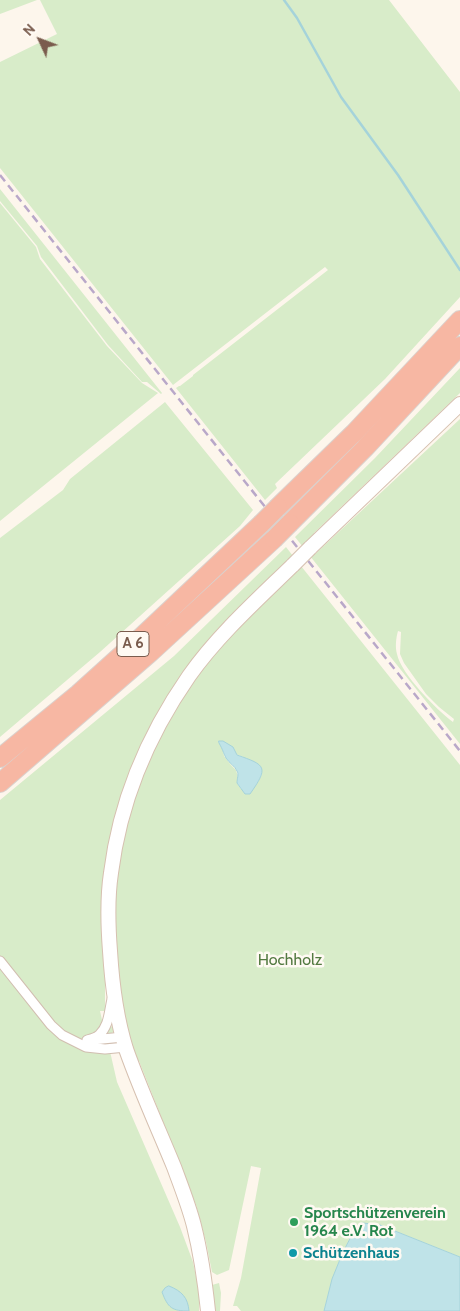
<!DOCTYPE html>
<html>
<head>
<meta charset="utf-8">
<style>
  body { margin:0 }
  #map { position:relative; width:460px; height:1311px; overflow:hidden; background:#fdf6ec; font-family:Cabin,sans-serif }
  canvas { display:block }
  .north { position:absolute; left:15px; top:15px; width:50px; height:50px; -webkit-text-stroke:4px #fffaf3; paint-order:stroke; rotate:313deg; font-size:14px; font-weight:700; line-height:20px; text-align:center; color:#7a5c4d }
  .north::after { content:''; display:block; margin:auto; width:18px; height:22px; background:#7a5c4d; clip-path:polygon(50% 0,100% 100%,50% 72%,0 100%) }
</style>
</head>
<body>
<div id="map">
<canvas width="460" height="1311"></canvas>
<div class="north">N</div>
</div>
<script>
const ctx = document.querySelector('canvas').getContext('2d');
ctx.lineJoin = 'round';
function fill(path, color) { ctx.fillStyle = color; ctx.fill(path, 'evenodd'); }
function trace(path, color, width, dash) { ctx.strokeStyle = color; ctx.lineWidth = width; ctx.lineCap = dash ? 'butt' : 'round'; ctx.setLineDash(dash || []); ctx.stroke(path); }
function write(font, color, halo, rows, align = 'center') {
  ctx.font = font + ' Cabin,sans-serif'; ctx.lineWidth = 5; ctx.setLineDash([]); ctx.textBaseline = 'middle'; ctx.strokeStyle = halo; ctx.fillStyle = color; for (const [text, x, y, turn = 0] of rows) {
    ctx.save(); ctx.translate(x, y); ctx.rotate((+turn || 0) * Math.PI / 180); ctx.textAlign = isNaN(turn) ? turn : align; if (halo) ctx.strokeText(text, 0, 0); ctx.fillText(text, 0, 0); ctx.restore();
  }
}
const green = new Path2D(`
  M0 0H37L0 14Z
  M40 0H389L460 92V297L385 379 275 484 277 488 265 500 176 388 179 386H180L193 376V375L328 270 325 267 173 385 0 168V62L57 34Z
  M0 189 162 393 161 394 147 382H142L108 345 41 257 37 246 0 201Z
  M0 203 36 247 40 259 107 346 142 383 158 393 0 521Z
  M460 368V393L314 533 315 534 303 547 295 537 375 458Z
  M165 402 253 510 240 526 100 652 0 737V538L63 490 70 479Z
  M460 419V744L310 556 313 554 314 555ZM398 631 401 632 400 654 404 663 426 694 439 707 454 719 453 722C437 710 401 674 397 654 395 647 396 638 398 631Z
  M286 547 293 556 209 645 123 796 105 976V1011H100L105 1033 112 1026 114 1032 106 1035 108 1043 116 1044 109 1047 117 1082 180 1227 193 1262 199 1291V1311H0V800L174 656Z
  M301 566 460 765V1257L380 1225 354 1231C339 1258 331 1281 324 1311H241L237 1306H233L241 1278 261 1168 251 1166 229 1270 217 1275 212 1272 206 1242 196 1205 139 1061H136L119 997 111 915 123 830 158 735 194 678 216 652 288 576ZM223 749 243 757 262 774 256 785 241 789 237 783 238 777 236 770 231 765 224 756Z
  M219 1283 221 1293 220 1311H212V1285Z`);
const water = new Path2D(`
  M219 741H223L233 747 237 755C266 765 269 767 250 794H245L237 783C237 779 239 774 237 771 235 766 229 763 226 758 223 752 223 750 219 743Z
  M363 1223 380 1225 460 1257V1311H324L332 1279 343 1252 354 1231Z
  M169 1286C182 1291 188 1298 189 1311 172 1311 168 1308 162 1292L165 1288Z`);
const stream = new Path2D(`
  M284 0 297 18 341 97 398 175 460 270`);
const street = new Path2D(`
  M0 961 51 1025 62 1035 86 1047 105 1049 126 1047
  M87 1040C91 1039 96 1038 99 1035 109 1026 109 1012 112 999
  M92 1040 123 1037`);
const secondary = new Path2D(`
  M310 548 460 404
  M208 1311C205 1282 201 1254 194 1226 189 1206 181 1186 174 1167 158 1128 140 1089 126 1049 116 1017 112 984 110 951 108 925 107 899 111 873 120 801 148 735 189 676 218 635 257 600 293 565`);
const highway = new Path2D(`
  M278 507 354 433 460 320
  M290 523 365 448 460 346
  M0 758 78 694 139 639 261 524
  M0 783 150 653 274 539`);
const rail = new Path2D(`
  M0 175 460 751`);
const secondaryBridge = new Path2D(`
  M293 565 310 548`);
const highwayBridge = new Path2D(`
  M261 524 278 507
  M274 539 290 523`);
const markers = [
  [294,1222,5,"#2e9e5b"],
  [293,1253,5,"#0f9aa8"]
];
const shields = [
  [133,644,32]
];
const shieldNames = [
  ["A 6",133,644]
];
const parkNames = [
  ["Hochholz",290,960]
];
const leisureNames = [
  ["Sportschützenverein",304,1213],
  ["1964 e.V. Rot",304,1231]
];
const cultureNames = [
  ["Schützenhaus",303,1253]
];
fill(green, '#d8ecc9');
fill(water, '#bfe3e8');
trace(water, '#a5d3da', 1);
trace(stream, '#a5d3da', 2.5);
trace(street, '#d1beb0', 11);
trace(secondary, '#d6c0b0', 16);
trace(highway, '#dad1cd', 20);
trace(street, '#fff', 9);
trace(secondary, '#fff', 14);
trace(highway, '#f7b7a3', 18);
trace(rail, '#b9a8c9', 2.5, [8, 5]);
trace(secondaryBridge, '#d6c0b0', 16, []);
trace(highwayBridge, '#dad1cd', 20, []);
trace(secondaryBridge, '#fff', 14);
trace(highwayBridge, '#f7b7a3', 18);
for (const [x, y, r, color] of markers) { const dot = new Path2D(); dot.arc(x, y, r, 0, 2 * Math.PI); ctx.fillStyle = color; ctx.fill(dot); trace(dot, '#fffaf3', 2); }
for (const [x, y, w] of shields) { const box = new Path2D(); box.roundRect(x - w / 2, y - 12.5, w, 25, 4); ctx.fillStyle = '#fffaf3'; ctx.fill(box); trace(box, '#7a5c4d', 1); }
write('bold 15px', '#7a5c4d', null, shieldNames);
write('16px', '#537a41', '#fffaf3', parkNames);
write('bold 16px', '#27864d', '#fffaf3', leisureNames, 'left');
write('bold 16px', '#0d838f', '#fffaf3', cultureNames, 'left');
</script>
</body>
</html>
